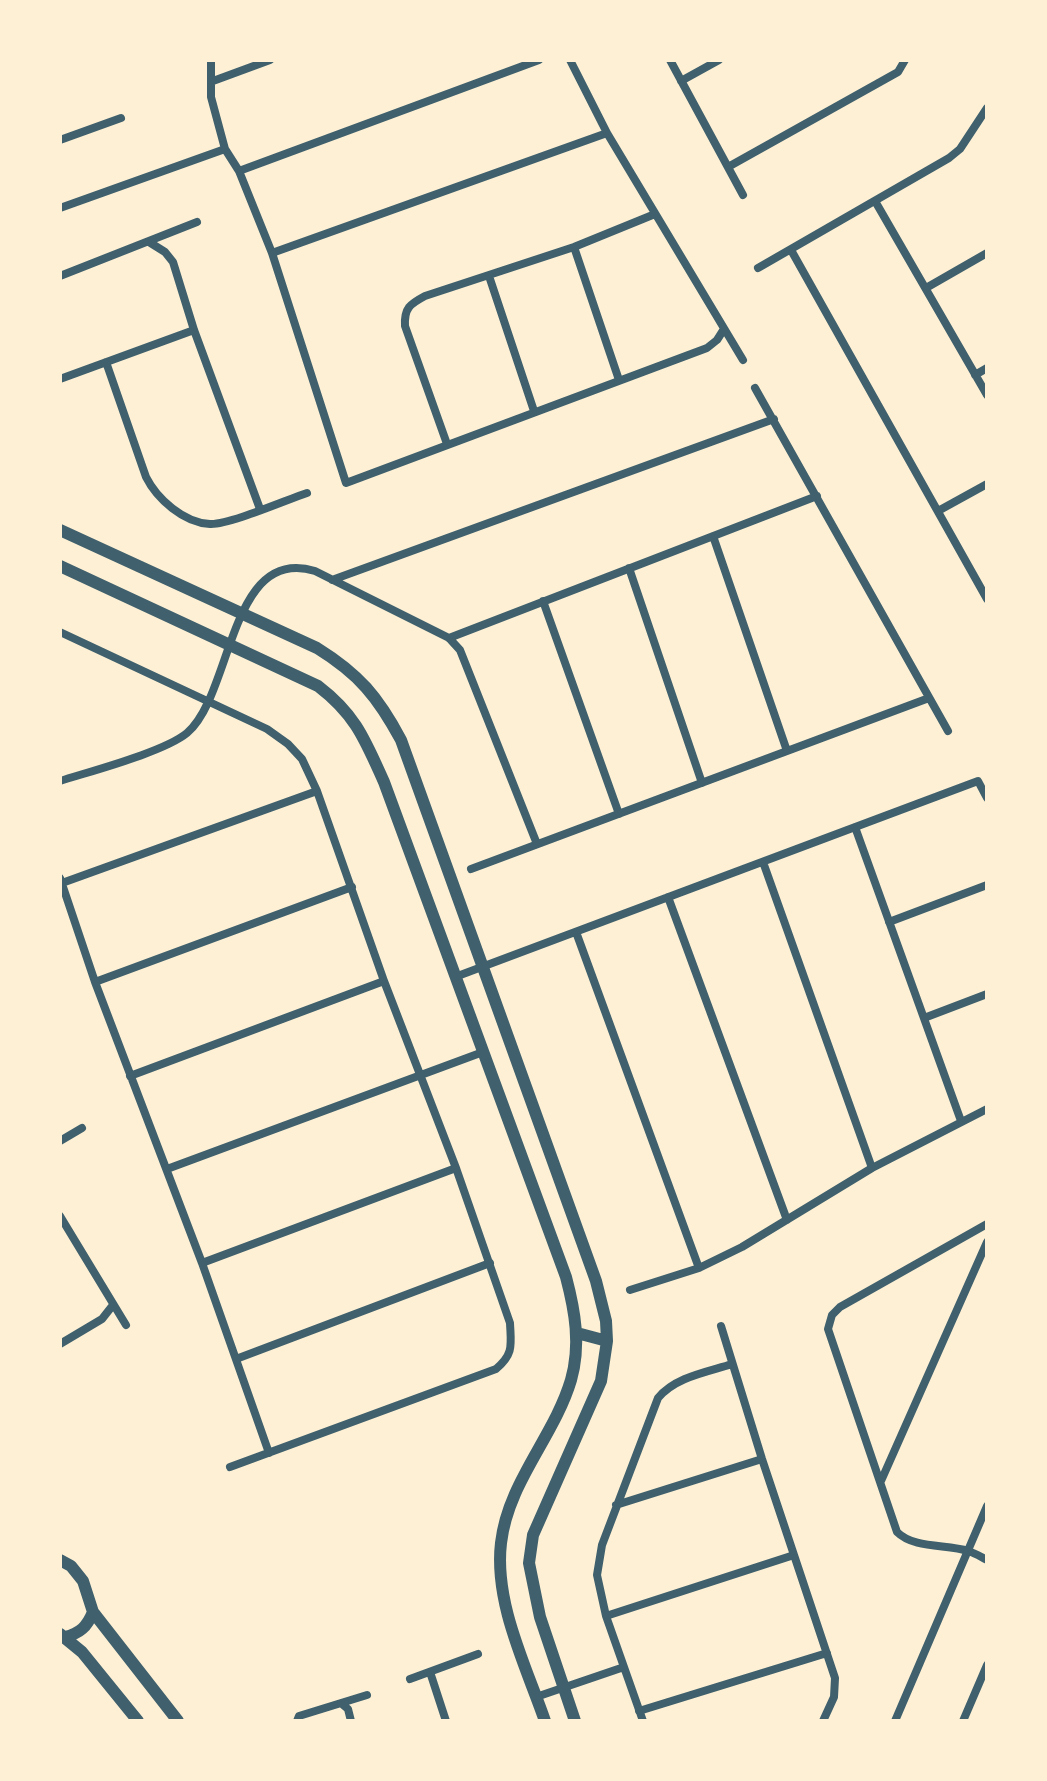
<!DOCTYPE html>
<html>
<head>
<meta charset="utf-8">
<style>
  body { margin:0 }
  #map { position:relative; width:1047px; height:1781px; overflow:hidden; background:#fdf0d5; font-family:Commissioner,sans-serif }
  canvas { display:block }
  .frame { position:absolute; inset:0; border:62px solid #fdf0d5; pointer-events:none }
</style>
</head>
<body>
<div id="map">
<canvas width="1047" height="1781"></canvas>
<div class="frame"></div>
</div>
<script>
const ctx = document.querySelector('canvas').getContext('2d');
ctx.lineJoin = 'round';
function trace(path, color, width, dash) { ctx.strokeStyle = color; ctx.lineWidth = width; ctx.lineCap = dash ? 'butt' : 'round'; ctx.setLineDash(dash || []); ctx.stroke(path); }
const minor = new Path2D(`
  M211 60V97L225 149 239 171 272 253 346 483 707 348 717 340 724 329
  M570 60 607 133 743 360
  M670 60 743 195
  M213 81 270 60
  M681 81 719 60
  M60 140 121 118
  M728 167 898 72 905 60
  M239 171 539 60
  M875 201 987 395
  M60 208 225 149
  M149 242 165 252 173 262 194 330 260 509
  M574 247 619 380
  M791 250 987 599
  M272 253 607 133
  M758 268 949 158 960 149 987 108
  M60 276 197 222
  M489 276 534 411
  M926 288 987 253
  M106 362 146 477C157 499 184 523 210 524 229 525 286 500 307 493
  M975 375 987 368
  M60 379 194 330
  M755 388 948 731
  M447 444 405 326C404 308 410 304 425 296L574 247 655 214
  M938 511 987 484
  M713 536 787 751
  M629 568 702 783
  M332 580 774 419
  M543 601 619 814
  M60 632 267 729 288 744 302 759 317 791 384 981 456 1168 510 1323C511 1345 514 1354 496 1369L230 1467
  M449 638 817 496
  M60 781C91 771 164 752 187 733 233 694 229 545 315 571L449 638 460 650 537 844
  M855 827 961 1121
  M763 862 872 1168
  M471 869 929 698
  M60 878 95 982 202 1263 269 1453
  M62 883 317 791
  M668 897 787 1220
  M889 922 987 885
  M576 932 699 1268
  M455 977 978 781 987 798
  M95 982 352 887
  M924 1018 987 994
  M130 1076 384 981
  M60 1141 82 1128
  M167 1169 483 1052
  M60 1216 126 1325
  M987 1224 840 1307 832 1315 828 1329 897 1532C914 1549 947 1544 968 1551 975 1553 981 1557 987 1560
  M202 1263 456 1168
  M630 1290 699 1268 742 1247 872 1168 987 1109
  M721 1326 762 1459 835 1678 834 1697 823 1721
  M60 1344 102 1319 113 1305
  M236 1359 490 1263
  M881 1481 987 1242
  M616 1505 762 1459
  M606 1616 794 1555
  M430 1672 446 1721
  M410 1679 478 1654
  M536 1697 624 1667
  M342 1704 348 1709 351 1721
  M639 1711 827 1653
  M297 1721 299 1716 367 1695
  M643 1721 606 1616 597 1575 602 1545 658 1398C675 1377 707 1372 732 1364
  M895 1721 987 1506
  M963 1721 987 1665`);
const tertiary = new Path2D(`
  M60 530 317 648C359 674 378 697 401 740L596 1281 606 1321 607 1341 601 1381 533 1535 529 1563 540 1617 575 1721
  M60 566 318 686C356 715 365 740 384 782L566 1277C575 1311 581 1345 571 1380 554 1437 508 1482 501 1543 494 1603 526 1666 545 1721
  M577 1333 607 1341
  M60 1560 71 1566 83 1581 93 1612 178 1721
  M60 1634 82 1652 138 1721
  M65 1637C80 1633 87 1627 93 1612`);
trace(minor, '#3f606c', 8);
trace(tertiary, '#3f606c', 12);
</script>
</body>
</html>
